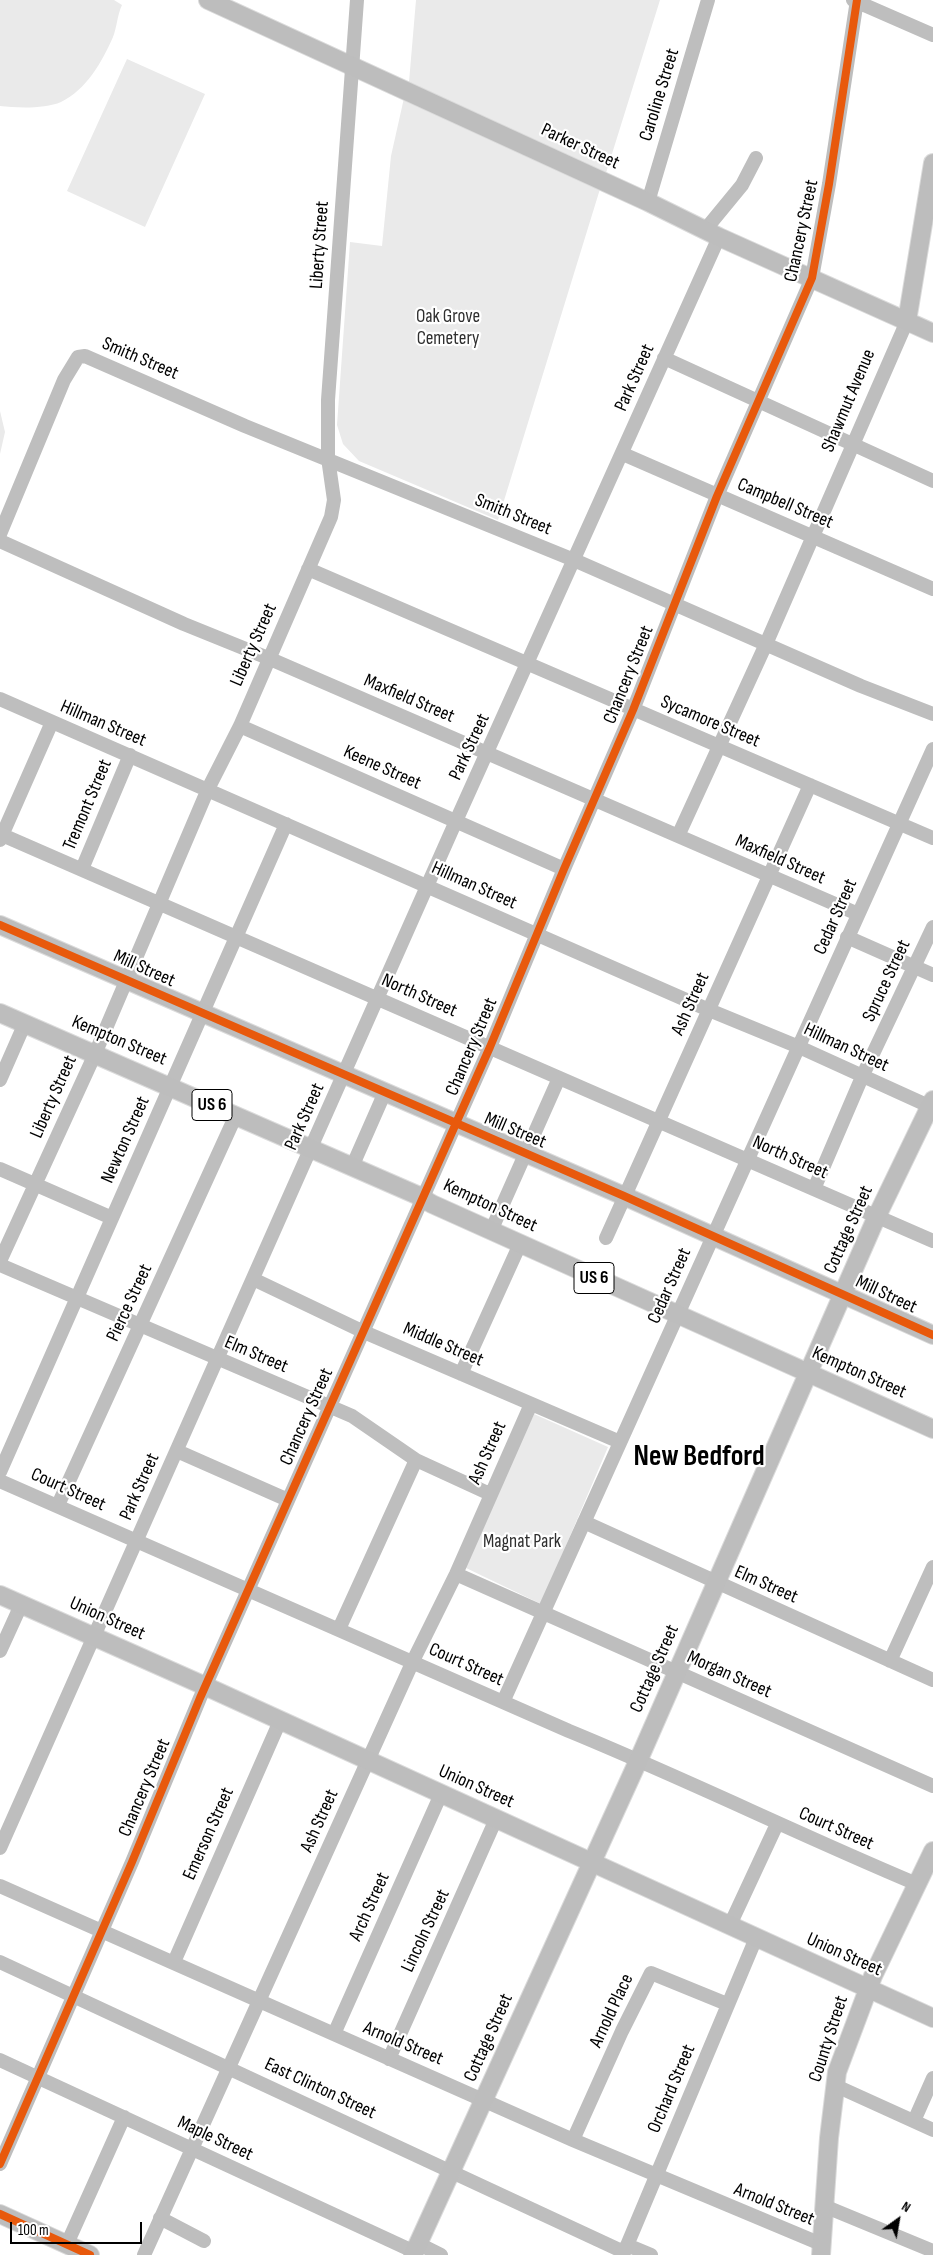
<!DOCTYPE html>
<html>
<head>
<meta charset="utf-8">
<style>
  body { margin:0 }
  #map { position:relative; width:933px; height:2255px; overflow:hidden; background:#fff; font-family:"Sofia Sans Condensed",sans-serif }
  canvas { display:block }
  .north { position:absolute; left:873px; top:2195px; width:50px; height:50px; -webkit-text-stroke:4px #fff; paint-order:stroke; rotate:32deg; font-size:14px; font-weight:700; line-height:20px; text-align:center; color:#000 }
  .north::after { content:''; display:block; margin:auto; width:18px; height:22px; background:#000; clip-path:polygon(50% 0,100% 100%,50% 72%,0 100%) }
  .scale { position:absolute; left:10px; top:2222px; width:132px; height:22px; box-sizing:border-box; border:2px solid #000; border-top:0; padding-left:6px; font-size:15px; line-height:18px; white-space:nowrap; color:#000; -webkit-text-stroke:4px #fff; paint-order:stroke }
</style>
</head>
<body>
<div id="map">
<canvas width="933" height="2255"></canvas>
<div class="north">N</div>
<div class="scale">100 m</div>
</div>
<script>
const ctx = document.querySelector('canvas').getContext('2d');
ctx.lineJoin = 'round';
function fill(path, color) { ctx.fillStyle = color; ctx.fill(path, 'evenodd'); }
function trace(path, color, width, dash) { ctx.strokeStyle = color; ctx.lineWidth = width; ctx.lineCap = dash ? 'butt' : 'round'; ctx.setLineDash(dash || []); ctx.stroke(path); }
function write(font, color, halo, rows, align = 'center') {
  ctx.font = font + ' "Sofia Sans Condensed",sans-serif'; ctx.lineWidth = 4.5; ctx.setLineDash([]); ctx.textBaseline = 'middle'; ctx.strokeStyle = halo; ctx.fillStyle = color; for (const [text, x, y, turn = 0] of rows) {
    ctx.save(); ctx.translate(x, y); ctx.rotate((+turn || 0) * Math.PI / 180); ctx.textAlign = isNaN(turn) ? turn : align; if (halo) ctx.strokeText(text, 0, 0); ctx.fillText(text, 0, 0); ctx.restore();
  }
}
const green = new Path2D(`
  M0 0H114L122 5C117 16 117 27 113 37 102 62 86 90 61 102 45 109 17 108 0 106Z
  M416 0H660L606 173 409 82Z
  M127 59 205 94 145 227 67 191Z
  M404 98 600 189 498 520 359 461 343 444 337 425 350 242 382 246 391 156Z
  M0 411 5 432 0 454Z
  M534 1414 608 1447 541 1604 464 1567Z`);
const minor = new Path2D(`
  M853 0 933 35
  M648 202 708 0
  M705 230 742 185 756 158
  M664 358 933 481
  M623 454 933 589
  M0 534 64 380 78 357 85 356 245 426 574 560 861 686 933 714
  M0 541 184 624 268 658 858 914
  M308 569 933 838
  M0 699 709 1010 799 1047 933 1108
  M240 726 564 869
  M0 834 933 1241
  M678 836 766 644 907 321
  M0 840 52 722
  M82 869 130 755
  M847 937 933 975
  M0 1080 25 1023
  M352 1167 385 1092
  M0 1169 112 1218
  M814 1189 862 1077 933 927
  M491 1231 559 1078
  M606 1238 810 785
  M0 1261 95 1054 208 789 240 726 331 517 334 500 328 458V400L357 0
  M0 1265 352 1416 416 1460 490 1494
  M253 1279 364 1332 620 1442
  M461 1374 520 1244
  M177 1451 288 1500
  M0 1472 286 824
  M0 1481 569 1731C686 1779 800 1835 917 1884
  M58 1505 236 1115
  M584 1522 933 1680
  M456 1574 933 1786
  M339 1629 416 1460
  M0 1651 21 1605
  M890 1661 933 1567
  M503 1702 933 749
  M0 1848 456 821 719 237
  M0 1886 573 2140 821 2244
  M730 1925 777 1824
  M0 1962 624 2252
  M174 1962 280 1721
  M334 2034 441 1794
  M389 2059 496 1819
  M0 2060 415 2252
  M834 2085 933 2130
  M914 2121 933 2078
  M573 2140 622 2031 651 1973 727 2004
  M0 2164 132 1862 200 1698 490 1047 564 869 633 710 717 496 812 278 829 184 857 0
  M824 2206 933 2251
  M160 2218 204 2241
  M67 2244 124 2117
  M419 2244 441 2255
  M627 2245 651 2255
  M144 2255 413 1661 456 1574 531 1404
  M623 2255 756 1938`);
const major = new Path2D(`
  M208 0 648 202 719 237 933 333
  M907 321 933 163
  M0 925 624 1196 933 1335
  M0 1013 417 1195 432 1204 933 1429
  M0 1595 205 1686 933 2018
  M0 2214 90 2255
  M413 2255 639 1759 877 1216 933 1100
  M821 2255 829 2138 837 2072 873 1976 933 1851`);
const cycleway = new Path2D(`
  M0 925 624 1196 933 1335
  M0 2164 132 1862 200 1698 490 1047 564 869 633 710 717 496 812 278 829 184 857 0
  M0 2214 90 2255`);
const shields = [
  [212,1105,40],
  [594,1278,40]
];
const shieldNames = [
  ["US 6",212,1105],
  ["US 6",594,1278]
];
const streetNames = [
  ["Caroline Street",660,95,-73],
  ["Parker Street",580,147,25],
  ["Chancery Street",802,231,-78],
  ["Liberty Street",320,245,-86],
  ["Smith Street",140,359,23],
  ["Park Street",635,378,-66],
  ["Shawmut Avenue",849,401,-67],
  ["Campbell Street",785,504,23],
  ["Smith Street",513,515,22],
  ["Liberty Street",254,645,-66],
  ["Chancery Street",629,675,-68],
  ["Maxfield Street",409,699,23],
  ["Sycamore Street",710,722,23],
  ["Hillman Street",103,724,23],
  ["Park Street",470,747,-65],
  ["Keene Street",382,768,24],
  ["Tremont Street",88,805,-67],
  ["Maxfield Street",780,860,24],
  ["Hillman Street",474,886,24],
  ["Cedar Street",836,917,-66],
  ["Mill Street",144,969,24],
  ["Spruce Street",887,981,-65],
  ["North Street",419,996,24],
  ["Ash Street",691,1004,-66],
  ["Kempton Street",119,1041,23],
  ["Chancery Street",472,1047,-67],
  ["Hillman Street",846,1048,25],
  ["Liberty Street",54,1097,-66],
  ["Park Street",305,1117,-66],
  ["Mill Street",515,1131,23],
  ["Newton Street",126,1140,-66],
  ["North Street",790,1158,24],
  ["Kempton Street",490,1206,25],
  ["Cottage Street",849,1230,-66],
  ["Cedar Street",670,1286,-66],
  ["Mill Street",886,1295,25],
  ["Pierce Street",130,1303,-65],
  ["Middle Street",443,1345,23],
  ["Elm Street",256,1355,23],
  ["Kempton Street",859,1373,24],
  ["Chancery Street",307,1417,-66],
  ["Ash Street",488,1453,-66],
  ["Park Street",140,1487,-66],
  ["Court Street",68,1490,24],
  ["Elm Street",766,1585,24],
  ["Union Street",107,1619,24],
  ["Court Street",466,1665,24],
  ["Cottage Street",655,1669,-66],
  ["Morgan Street",729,1675,24],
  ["Union Street",476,1787,24],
  ["Chancery Street",145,1788,-67],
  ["Ash Street",320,1821,-66],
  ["Court Street",836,1829,24],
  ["Emerson Street",209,1834,-66],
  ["Arch Street",370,1907,-66],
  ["Lincoln Street",426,1931,-65],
  ["Union Street",844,1955,24],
  ["Arnold Place",612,2011,-65],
  ["Cottage Street",489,2038,-66],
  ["County Street",829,2039,-72],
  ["Arnold Street",403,2044,23],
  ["East Clinton Street",320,2089,25],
  ["Orchard Street",672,2089,-67],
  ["Maple Street",215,2139,25],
  ["Arnold Street",774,2205,22]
];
const parkNames = [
  ["Oak Grove",448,317],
  ["Cemetery",448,339],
  ["Magnat Park",522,1542]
];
const townNames = [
  ["New Bedford",699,1458]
];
fill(green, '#eaeaea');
trace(major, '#dbdbdb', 20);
trace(minor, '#bebebe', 14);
trace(major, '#bdbdbd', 18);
trace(cycleway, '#e8590c', 8);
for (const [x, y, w] of shields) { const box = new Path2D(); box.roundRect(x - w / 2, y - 15.5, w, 31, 4); ctx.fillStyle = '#fff'; ctx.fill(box); trace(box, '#000', 1); }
write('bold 18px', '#000', null, shieldNames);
write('19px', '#000', '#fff', streetNames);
write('19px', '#2f2f2f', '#fff', parkNames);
write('bold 29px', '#000', '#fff', townNames);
</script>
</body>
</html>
